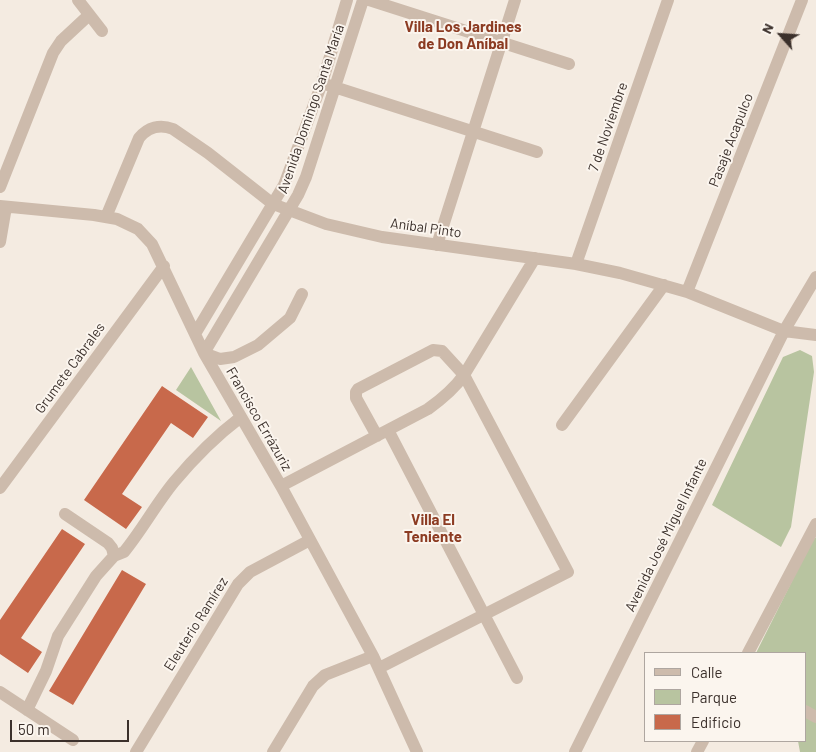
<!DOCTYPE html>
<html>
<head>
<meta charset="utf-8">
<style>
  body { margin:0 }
  #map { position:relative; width:816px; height:752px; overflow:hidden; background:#f4ebe1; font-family:Barlow,sans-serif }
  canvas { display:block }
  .legend { position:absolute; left:644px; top:652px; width:162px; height:90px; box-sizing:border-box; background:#fbf5ee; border:1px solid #aea6a0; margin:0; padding:6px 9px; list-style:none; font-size:15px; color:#3b302b }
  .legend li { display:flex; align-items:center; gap:10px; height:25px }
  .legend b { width:25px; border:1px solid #aea6a0 }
  .north { position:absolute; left:756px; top:10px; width:50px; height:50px; -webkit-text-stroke:4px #fbf5ee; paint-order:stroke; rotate:296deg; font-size:14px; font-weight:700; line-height:20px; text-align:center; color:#3b302b }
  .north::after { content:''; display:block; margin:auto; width:18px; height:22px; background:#3b302b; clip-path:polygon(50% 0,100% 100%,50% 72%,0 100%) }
  .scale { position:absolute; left:10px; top:720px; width:119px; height:22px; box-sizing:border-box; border:2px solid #3b302b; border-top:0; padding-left:6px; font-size:15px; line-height:18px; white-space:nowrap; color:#3b302b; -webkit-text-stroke:4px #fbf5ee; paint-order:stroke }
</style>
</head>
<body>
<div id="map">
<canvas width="816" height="752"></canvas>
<ul class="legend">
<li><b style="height:6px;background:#cdbbac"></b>Calle</li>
<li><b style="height:14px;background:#b8c4a0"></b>Parque</li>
<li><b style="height:14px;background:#c8694b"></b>Edificio</li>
</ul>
<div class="north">N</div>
<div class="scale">50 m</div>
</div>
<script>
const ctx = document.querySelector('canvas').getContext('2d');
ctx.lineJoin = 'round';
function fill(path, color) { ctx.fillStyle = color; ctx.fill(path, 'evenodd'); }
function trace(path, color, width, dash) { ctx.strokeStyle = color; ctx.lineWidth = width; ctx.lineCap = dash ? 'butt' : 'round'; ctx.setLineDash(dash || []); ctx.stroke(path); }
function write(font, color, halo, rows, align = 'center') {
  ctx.font = font + ' Barlow,sans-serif'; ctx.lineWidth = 4; ctx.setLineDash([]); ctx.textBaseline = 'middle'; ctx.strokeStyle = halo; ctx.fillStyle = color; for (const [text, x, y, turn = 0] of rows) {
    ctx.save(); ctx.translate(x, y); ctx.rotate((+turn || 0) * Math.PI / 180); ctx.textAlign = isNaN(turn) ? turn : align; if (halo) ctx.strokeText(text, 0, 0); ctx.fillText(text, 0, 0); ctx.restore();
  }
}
const green = new Path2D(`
  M800 350 812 356 814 372 791 527 781 547 712 505 783 357Z
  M191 367 221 421 176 390Z
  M816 537V752H800L798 741H805V653H756L812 541Z`);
const building = new Path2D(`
  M162 386 208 417 193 438 171 423 122 494 142 507 126 529 84 500Z
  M62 529 85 544 21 638 42 652 28 673 0 654V620Z
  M122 570 146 584 73 705 49 691Z`);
const minor = new Path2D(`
  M78 0 102 31
  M369 0 569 64
  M328 85 537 152
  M0 187 53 53 61 41 89 15
  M0 206 94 215 117 219 138 229 152 244 204 353 281 486 373 656 417 752
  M106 217 139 138C148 127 160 124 173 129L208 153 273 204 326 224 382 237 576 264 620 273 687 292 784 331 816 335
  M0 242 6 207
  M437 245 515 0
  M576 264 668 0
  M687 292 802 0
  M302 294 290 318 258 345 234 357 220 359 204 353 298 195 306 177 363 0
  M195 334 284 185 322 83 347 0
  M562 425 664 285
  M388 430 517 678
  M377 436 356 398V392L358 389 433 350 442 351 464 375 568 572 379 668
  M281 486 428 409C442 399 454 389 464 375L535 258
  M0 488 164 266
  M65 514 108 543 112 548 114 556
  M748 653 816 524
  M0 692 73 740
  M27 710 46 671 58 636 96 576 114 556 124 552C142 530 156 504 174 482 194 458 216 436 241 417
  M805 711 816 717
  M136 752 238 584 250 572 310 540
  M273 752 313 686 325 675 373 656
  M575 752 784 331 816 277
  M697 752 703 741`);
const streetNames = [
  ["Avenida Domingo Santa María",311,109,-71],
  ["7 de Noviembre",608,127,-71],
  ["Pasaje Acapulco",731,140,-69],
  ["Aníbal Pinto",426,228,8],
  ["Grumete Cabrales",70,368,-54],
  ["Francisco Errázuriz",259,419,60],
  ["Avenida José Miguel Infante",666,535,-64],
  ["Eleuterio Ramírez",196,624,-58]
];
const neighbourhoodNames = [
  ["Villa Los Jardines",463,27],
  ["de Don Aníbal",463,44],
  ["Villa El",433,520],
  ["Teniente",433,537]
];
fill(green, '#b8c4a0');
fill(building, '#c8694b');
trace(minor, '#cdbbac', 12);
write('14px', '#3b302b', '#fbf5ee', streetNames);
write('bold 15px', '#8c3b22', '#fbf5ee', neighbourhoodNames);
</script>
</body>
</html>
